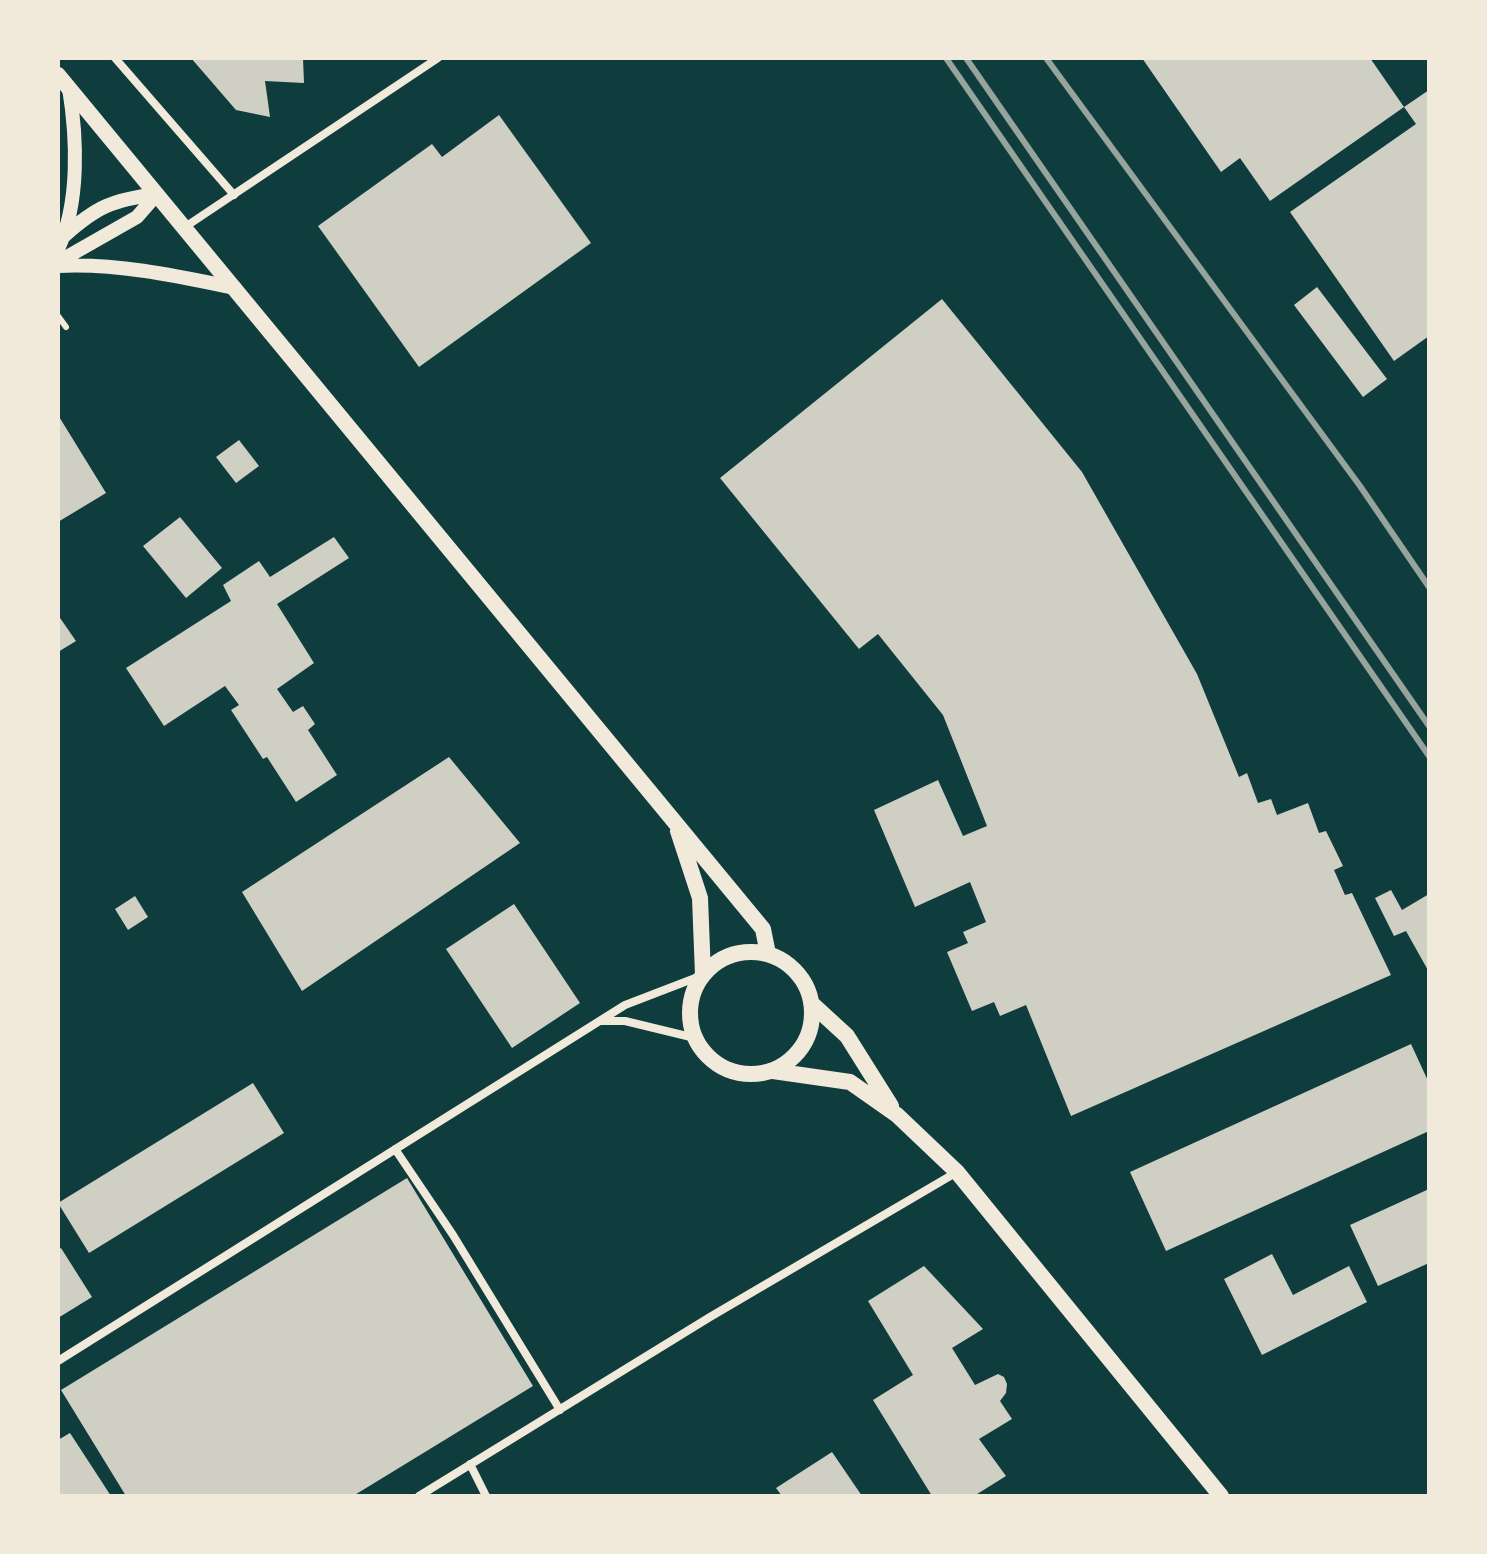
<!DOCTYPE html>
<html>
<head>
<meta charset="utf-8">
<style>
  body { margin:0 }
  #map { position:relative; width:1487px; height:1554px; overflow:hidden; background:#0f3d3e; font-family:"Noto Sans",sans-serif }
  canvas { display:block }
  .frame { position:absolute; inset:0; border:60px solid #f1e9da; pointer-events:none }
</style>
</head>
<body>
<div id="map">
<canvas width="1487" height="1554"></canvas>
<div class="frame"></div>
</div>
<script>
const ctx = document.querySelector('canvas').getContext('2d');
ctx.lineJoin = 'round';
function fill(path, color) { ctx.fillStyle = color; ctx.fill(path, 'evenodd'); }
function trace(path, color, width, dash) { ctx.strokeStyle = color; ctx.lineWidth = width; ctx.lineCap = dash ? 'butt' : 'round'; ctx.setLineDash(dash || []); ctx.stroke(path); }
const building = new Path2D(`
  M191 58H303L304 83 265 81 270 117 236 110Z
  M1142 58H1370L1404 107 1270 201 1240 158 1221 172Z
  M1429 90V336L1394 361 1290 212 1416 124 1404 107Z
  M499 115 591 243 419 367 318 226 432 144 442 157Z
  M1317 287 1387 379 1363 397 1294 305Z
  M942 299 1082 472 1197 674 1239 777 1247 773 1258 803 1271 799 1277 815 1308 803 1319 833 1326 831 1343 866 1334 870 1345 895 1352 893 1391 975 1071 1116 1026 1005 1000 1016 994 1002 972 1011 947 952 968 943 963 932 986 922 970 882 915 907 874 810 938 780 963 836 987 826 943 715 878 634 859 649 720 478Z
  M58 415 106 493 58 522Z
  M239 440 259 466 236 483 216 457Z
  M180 517 222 568 186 598 143 546Z
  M334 537 349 558 277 604 314 663 277 689 293 712 303 706 315 724 308 730 337 775 296 802 267 757 263 759 231 710 239 705 225 686 164 726 126 668 231 601 223 585 259 561 270 577Z
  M58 615 76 641 58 652Z
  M449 757 520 843 302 991 242 892Z
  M1391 890 1402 910 1429 894V972L1406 931 1394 936 1375 898Z
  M135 896 148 917 128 930 115 909Z
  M514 904 580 1003 512 1048 446 949Z
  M1411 1044 1429 1083V1131L1166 1251 1130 1172Z
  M253 1083 284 1133 89 1253 58 1203Z
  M407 1178 533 1386 353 1496H126L61 1390Z
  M1429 1189V1263L1378 1286 1350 1225Z
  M61 1248 92 1297 58 1318V1250Z
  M1272 1254 1293 1295 1349 1266 1367 1302 1262 1355 1224 1279Z
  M924 1266 983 1329 952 1348 975 1385 998 1374 1004 1377 1007 1384 1006 1393 1000 1401 1012 1419 979 1439 1006 1476 974 1496H932L873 1400 913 1375 868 1301Z
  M70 1433 111 1496H58V1440Z
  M832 1452 862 1496H782L776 1488Z`);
const service = new Path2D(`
  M58 316 66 327`);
const minor = new Path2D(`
  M115 58 234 195
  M185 227 438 58
  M600 1021H625L695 1038
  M395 1149 453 1235 560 1410
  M58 1361 625 1005 703 975
  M470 1464 486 1496
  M419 1496 710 1317 957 1172`);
const tertiary = new Path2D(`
  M64 236C97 206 113 200 157 194
  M58 249C80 203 77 137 69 88
  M58 262 137 217 157 194
  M58 266C118 263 177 276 235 288`);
const secondary = new Path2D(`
  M58 75 763 929 768 954
  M678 831 700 898 703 975
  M690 1013a61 61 0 1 1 122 0a61 61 0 1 1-122 0Z
  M811 1003 847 1036 891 1106
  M773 1071 850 1082 897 1115 957 1172 1221 1496`);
const rail = new Path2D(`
  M946 58 1429 756
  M966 58 1429 726
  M1046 58 1360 486 1429 587`);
fill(building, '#cfcfc3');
trace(service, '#f1e9da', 6);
trace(minor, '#f1e9da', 8);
trace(tertiary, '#f1e9da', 14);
trace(secondary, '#f1e9da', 16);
trace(rail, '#97a49c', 6);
</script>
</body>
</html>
